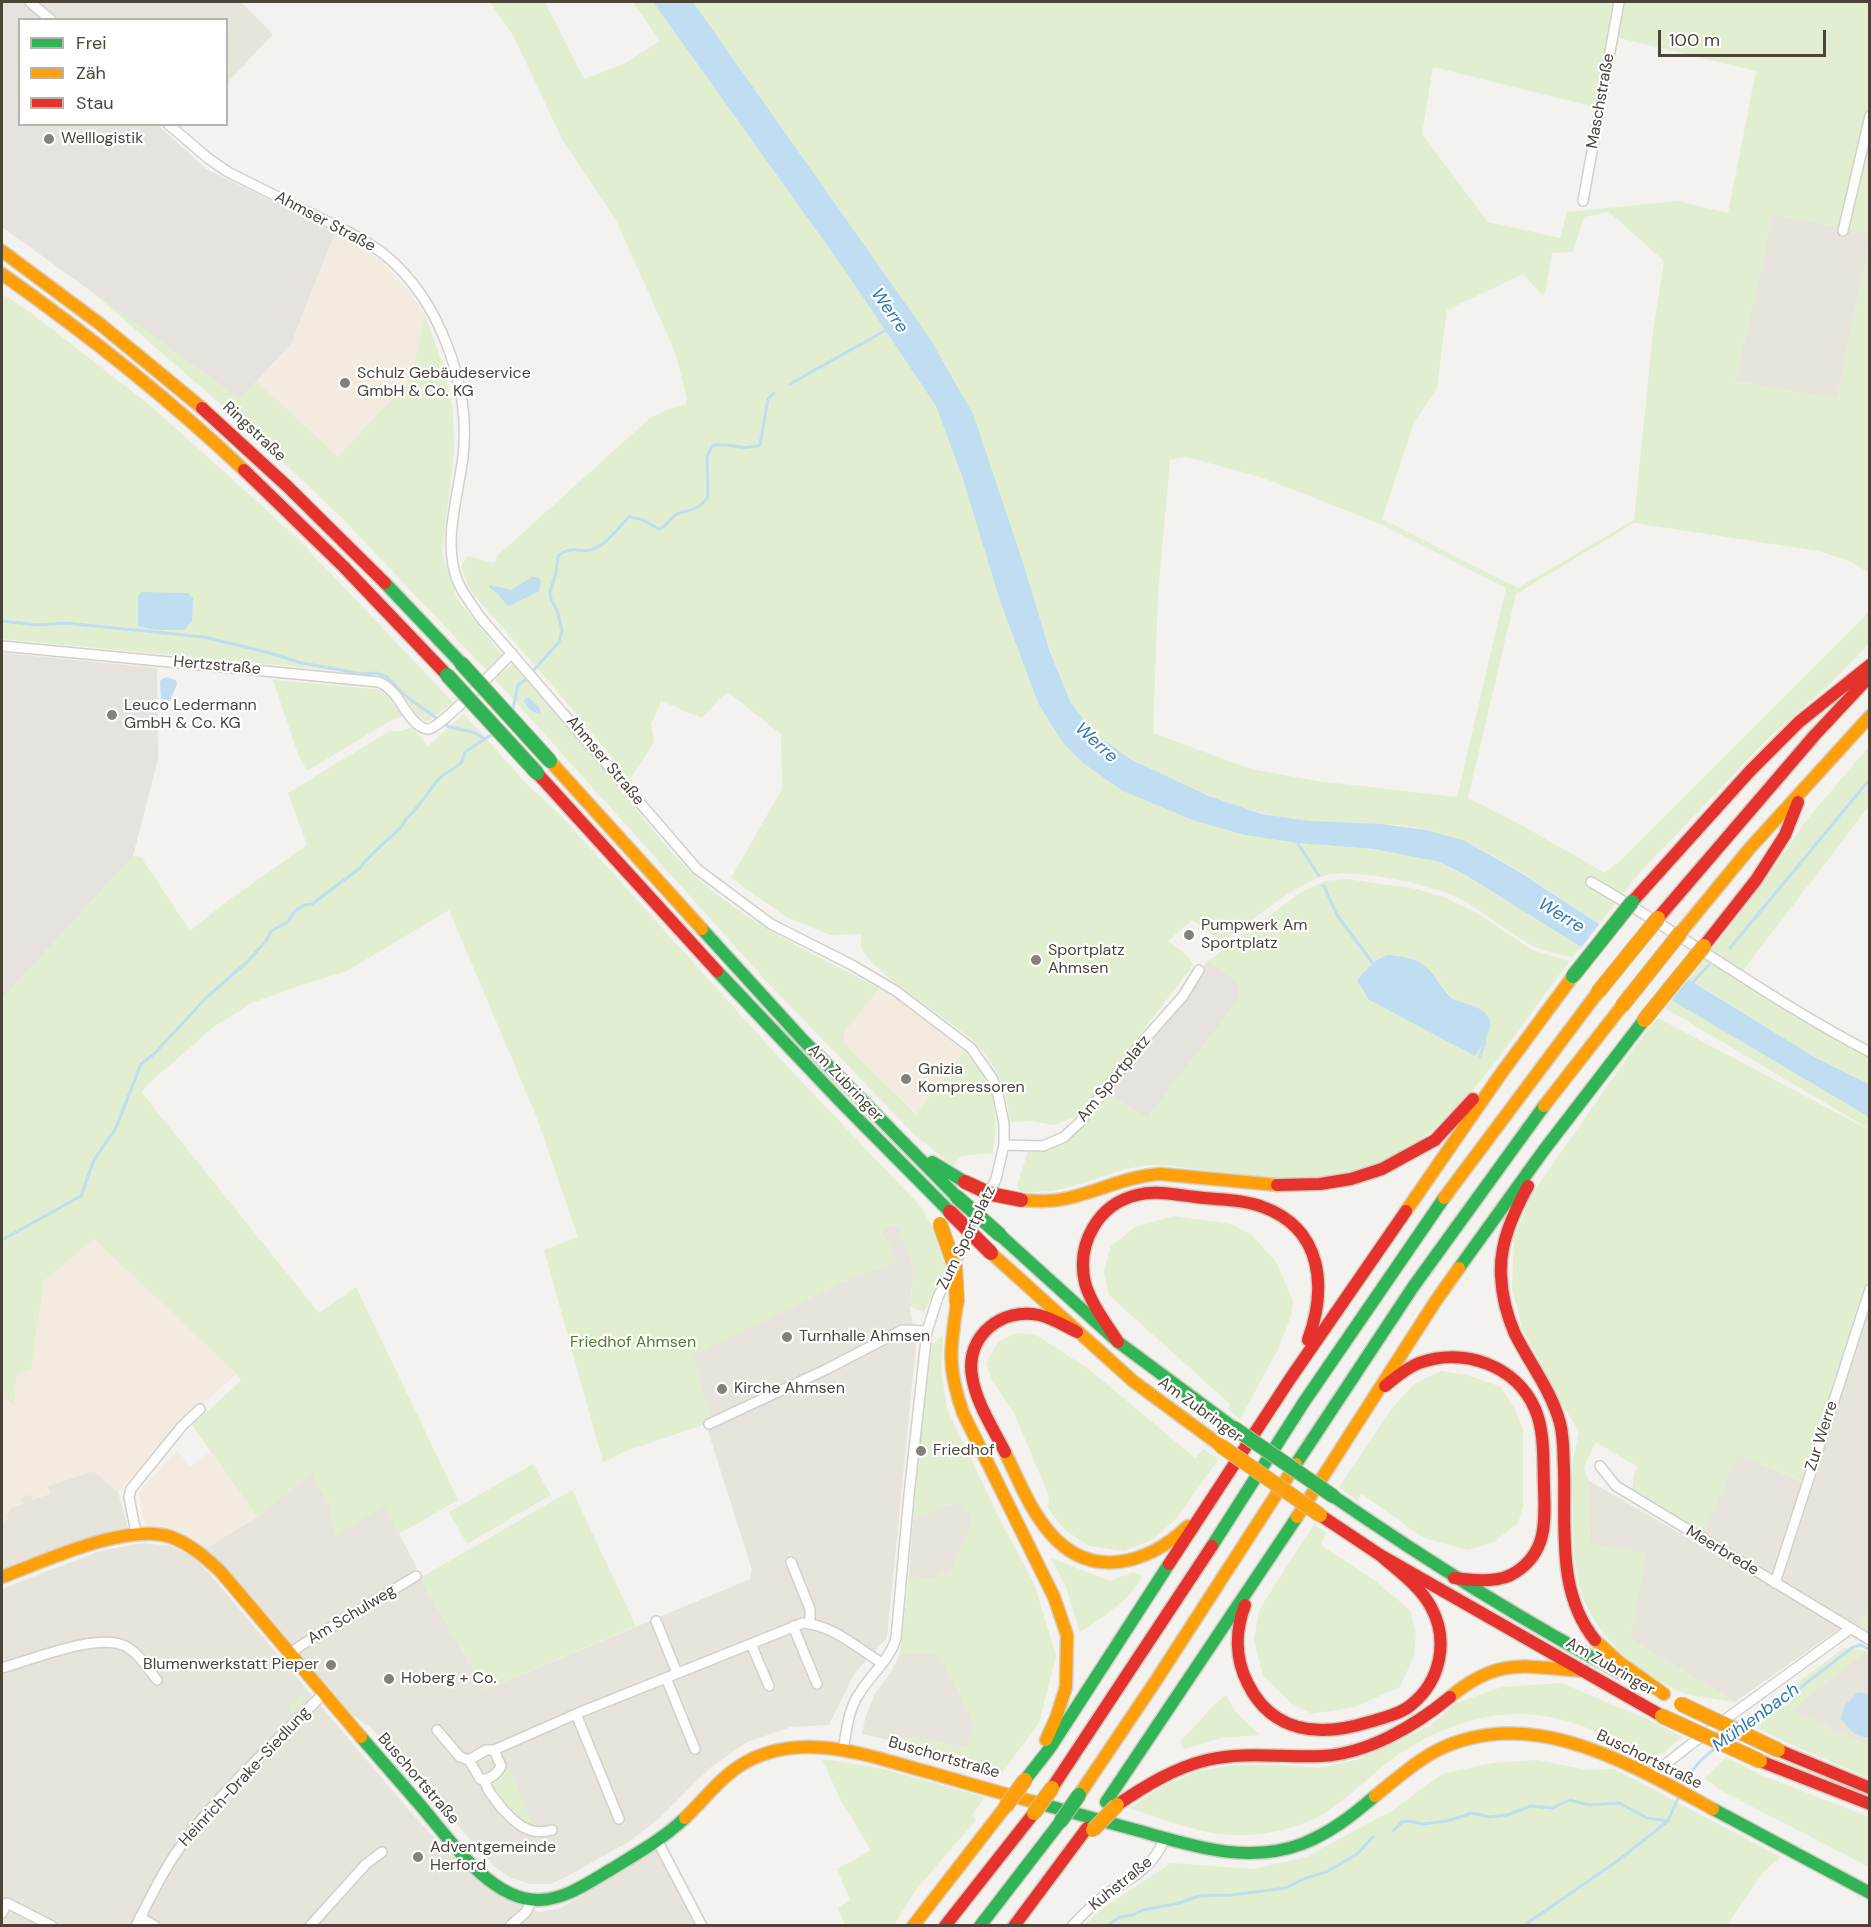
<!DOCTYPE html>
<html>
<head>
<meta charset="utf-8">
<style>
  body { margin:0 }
  #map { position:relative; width:1871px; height:1927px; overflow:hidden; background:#f4f2ee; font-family:"DM Sans",sans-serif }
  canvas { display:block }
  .frame { position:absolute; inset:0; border:3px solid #4b4439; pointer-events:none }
  .legend { position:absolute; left:18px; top:18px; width:210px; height:108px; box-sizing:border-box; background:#fff; border:2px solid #b7b4b0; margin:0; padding:8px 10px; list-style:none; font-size:18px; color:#4b4439 }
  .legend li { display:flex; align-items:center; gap:12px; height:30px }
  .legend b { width:30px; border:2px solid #b7b4b0 }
  .scale { position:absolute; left:1658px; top:30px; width:168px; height:27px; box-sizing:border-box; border:3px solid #4b4439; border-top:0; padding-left:8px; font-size:18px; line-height:21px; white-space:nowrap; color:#4b4439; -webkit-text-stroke:4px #fff; paint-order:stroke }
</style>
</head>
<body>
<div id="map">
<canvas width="1871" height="1927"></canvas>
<div class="frame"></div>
<ul class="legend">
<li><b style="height:8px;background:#30b455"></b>Frei</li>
<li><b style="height:8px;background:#ff9f0a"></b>Zäh</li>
<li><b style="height:8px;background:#e5322d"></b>Stau</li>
</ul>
<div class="scale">100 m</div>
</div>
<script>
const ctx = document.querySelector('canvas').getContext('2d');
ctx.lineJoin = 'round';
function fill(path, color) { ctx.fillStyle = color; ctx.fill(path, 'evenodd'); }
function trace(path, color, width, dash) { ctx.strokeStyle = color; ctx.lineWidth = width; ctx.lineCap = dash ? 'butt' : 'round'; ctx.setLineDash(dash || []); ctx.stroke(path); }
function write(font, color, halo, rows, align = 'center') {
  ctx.font = font + ' "DM Sans",sans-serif'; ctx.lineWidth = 4.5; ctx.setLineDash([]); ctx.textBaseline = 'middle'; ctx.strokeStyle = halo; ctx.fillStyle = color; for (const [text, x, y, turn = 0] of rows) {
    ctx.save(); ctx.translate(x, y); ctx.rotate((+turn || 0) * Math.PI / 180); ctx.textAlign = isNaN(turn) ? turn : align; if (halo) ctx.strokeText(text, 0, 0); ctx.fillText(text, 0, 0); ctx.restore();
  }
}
const residential = new Path2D(`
  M23 2H241L273 34 227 83 226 20 43 19Z
  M1773 214 1869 233V243L1837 399 1735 381Z
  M892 1225 899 1227 914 1266 910 1306 916 1345 887 1638 854 1674 829 1725 791 1727 747 1742 710 1768 655 1822 630 1841 566 1877 551 1884H531L510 1878 494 1866 372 1729 350 1713 271 1619 205 1549 257 1517 312 1473 329 1504 336 1535 384 1505 419 1572 420 1578 485 1690 750 1579 752 1570 708 1431 710 1415 692 1356 842 1282 897 1261 881 1231Z
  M1869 1306 1870 1600 1860 1627 1850 1621 1735 1702 1630 1639 1645 1555 1590 1543 1588 1480 1698 1544 1738 1454 1812 1486Z
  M94 1471 118 1492 128 1528 120 1529 2 1572V1522L8 1519 6 1515 11 1508 21 1498 31 1494 33 1500 50 1493 47 1486Z
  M962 1500 973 1521 952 1569 932 1579 909 1577 913 1519Z
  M142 1543 172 1546 191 1556 208 1572 407 1808 449 1854 484 1886 513 1903 540 1912 561 1908 664 1845 708 1925 2 1926V1589L100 1551Z
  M1866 1651 1869 1653V1746L1791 1710Z
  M939 1653 975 1724 967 1747 914 1738 884 1739 862 1734 865 1719 875 1693 890 1674 900 1654Z`);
const commercial = new Path2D(`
  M335 232 381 261 411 294 425 315 411 378 338 458 257 381 291 344Z
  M879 988 900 1001 964 1051 917 1114 844 1045V1033Z
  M94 1239 237 1374 201 1405 118 1492 94 1471 48 1486 50 1494 33 1500 31 1494 21 1498 23 1504 11 1508 6 1515 8 1519 2 1522V1397L14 1404 17 1373 31 1370 44 1281Z
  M177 1450 190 1467 210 1452 257 1517 205 1549 181 1532 144 1524 139 1492Z`);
const industrial = new Path2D(`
  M2 2H23L43 19 20 20V124L158 125 206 169 335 232 291 344 240 399 2 227Z
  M2 653 157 668 158 759 133 856 2 999Z`);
const green = new Path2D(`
  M490 2H545L584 79 624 64 660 41 633 2H653L844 269 936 406 962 476 1000 601 1038 703 1063 743 1084 764 1123 791 1195 821 1245 835 1297 843 1374 849 1440 862 1466 876 1582 946 1573 957C1561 955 1549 953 1538 948 1513 937 1491 917 1468 903 1441 886 1358 868 1326 875 1297 882 1248 924 1222 942L1192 920 1168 941 1188 956 1193 965 1079 1115 1054 1125 1031 1121 1010 1122C1007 1091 995 1061 972 1040 951 1020 868 970 862 948 860 944 861 938 861 934L830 935 786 917 731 878 782 789 781 734 728 692 720 698 702 718 661 701 651 724 654 742 630 780 585 724 470 590 461 566 467 556 495 563 497 556 649 419 663 411 686 404 687 398 675 352 616 220 562 139 513 35Z
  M693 2H1869V233L1773 214 1735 381 1837 399 1869 243V573L1852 562 1819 551 1634 523 1516 594 1468 798 1523 826 1605 873 1621 860 1869 612V644L1830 684 1770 737 1641 871 1599 924C1546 890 1491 845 1428 830 1390 821 1349 825 1310 821 1259 817 1213 798 1167 777 1143 765 1118 753 1097 735 1087 727 1079 714 1071 703L929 337ZM1619 38 1756 71 1728 213 1677 201 1567 212 1560 238 1488 222 1422 134 1433 67 1603 109ZM1609 212 1664 261 1653 332 1634 520 1518 588 1382 519 1414 422 1437 388 1447 310 1523 274 1543 296 1546 289 1552 253 1573 252 1584 217ZM1187 457 1263 478 1381 524 1506 588 1457 797 1317 781 1251 769 1153 733 1158 593 1170 460Z
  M83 284 240 399 257 381 338 457 411 378 425 315 443 365 453 409 454 453 442 553 457 599 502 655 486 670 342 518 240 421Z
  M2 294 30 312 152 407 294 535 453 702 427 722C408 713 405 686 384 677 375 673 361 674 351 672L2 639Z
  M512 664C545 702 578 739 610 777 638 810 662 845 693 874 748 924 814 955 879 988L844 1033V1044L916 1114 964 1051C995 1087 999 1106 993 1153L961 1156 953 1166 915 1135 767 982 495 679Z
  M273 680 377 689 388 696 403 716 391 720 307 771 298 754Z
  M464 714 526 783 563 818 784 1063 922 1208 933 1228 947 1269 924 1312 910 1306 914 1266 899 1227 892 1225 881 1231 897 1261 842 1282 693 1356 710 1415 709 1423 626 1451 603 1462 544 1250 578 1237 535 1113 449 910 345 972 304 984 252 1003 216 1025 148 1084 142 1093 319 1313 356 1287 458 1500 399 1534 384 1506 336 1535 329 1504 312 1473 257 1517 192 1425 241 1381 237 1374 94 1239 44 1281 31 1370 17 1373 14 1405 2 1397V999L133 856 141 857 190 931 226 902 307 845 288 793 390 731H401L412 727 428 746Z
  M1869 746V806L1741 973 1869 1045V1084L1816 1058 1689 979 1752 898 1805 822Z
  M1347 879 1417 889 1446 898 1477 913 1532 950 1570 961C1495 1055 1435 1184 1294 1179 1260 1177 1225 1172 1190 1168 1178 1167 1166 1165 1154 1165 1123 1166 1096 1181 1066 1188 1051 1192 1037 1192 1021 1192L1017 1186 1028 1151C1073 1148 1079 1131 1104 1098H1116L1124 1102 1236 981 1208 961 1300 893 1325 881ZM1366 968 1431 971 1450 996 1457 1000 1475 1056 1369 1000 1364 972Z
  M1672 1000 1869 1117V1129L1665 1008Z
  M1658 1018 1869 1130V1281L1804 1482 1738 1454 1703 1534 1632 1490 1634 1474 1638 1467 1596 1442 1584 1467 1588 1480 1590 1543 1646 1554 1630 1639 1735 1702C1718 1699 1697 1698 1681 1692 1632 1671 1588 1630 1577 1577 1573 1558 1574 1537 1573 1518 1573 1501 1571 1484 1572 1467 1573 1455 1577 1443 1579 1431L1560 1401 1522 1328 1512 1288 1514 1237 1532 1194 1635 1046Z
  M1173 1216 1231 1224 1252 1235 1276 1262 1293 1301 1291 1316 1278 1349 1240 1419 1228 1409 1230 1404 1109 1295 1104 1271 1111 1246 1135 1227Z
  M1016 1333 1036 1335 1090 1370 1195 1458 1203 1449 1219 1459 1175 1520 1152 1540 1124 1551 1089 1546 1064 1529 1048 1509 1049 1496 1014 1413 992 1380 986 1364 998 1342Z
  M943 1335 941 1369 947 1409 1001 1522 1034 1583 1056 1656 1039 1723 1002 1773 884 1739 914 1738 967 1747 975 1724 939 1654H900L909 1577 932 1579 952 1569 973 1521 962 1500 913 1519 920 1436 932 1345Z
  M1441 1371 1468 1375 1501 1387 1514 1408 1523 1428V1507L1518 1523 1494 1542 1468 1550 1424 1538 1362 1494 1357 1500 1339 1487 1390 1411 1414 1384Z
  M533 1464 551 1495 467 1544 449 1512Z
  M572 1490 636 1626 485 1690 420 1578Z
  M1314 1524 1326 1533 1321 1545 1375 1581 1410 1610 1416 1633 1414 1656 1400 1687 1355 1707 1312 1714 1291 1703 1263 1676 1254 1640 1259 1610Z
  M1051 1558 1110 1581 1133 1572 1142 1575C1134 1598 1100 1619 1080 1632L1066 1587Z
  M1869 1600V1633L1860 1627Z
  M1844 1648 1866 1651 1791 1710 1869 1746V1778L1788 1743 1745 1722Z
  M1561 1683 1652 1721 1682 1737 1662 1754 1649 1758C1622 1743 1595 1729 1566 1721 1502 1701 1433 1726 1383 1766 1364 1782 1344 1801 1323 1814 1305 1825 1279 1832 1258 1834 1214 1840 1171 1822 1130 1808L1163 1786 1198 1771 1236 1765H1282L1319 1768 1356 1760 1430 1726 1456 1703 1502 1687Z
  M307 1691 303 1702 292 1714 288 1707Z
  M1226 1695 1235 1711 1260 1735 1221 1738 1184 1749 1180 1742 1215 1704Z
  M1726 1757 1761 1775 1869 1817V1867L1718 1789 1705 1778Z
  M822 1759 879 1768 985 1797 972 1815 976 1820 915 1891 894 1925H845L838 1908 850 1900 837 1869 871 1850 840 1799Z
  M1537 1760 1588 1770 1614 1769 1781 1857 1765 1870 1727 1925H1085L1098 1912 1171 1863 1253 1869 1306 1857 1393 1810 1442 1774 1492 1763Z
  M509 1768 535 1829 514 1818 489 1786Z`);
const parking = new Path2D(`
  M1208 961 1236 981 1240 990 1237 1001 1147 1117 1116 1098H1104L1185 997Z
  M777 1400 780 1409 752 1420 749 1411Z
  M738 1416 742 1425 713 1436 709 1428Z`);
const water = new Path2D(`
  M653 2H693L929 337 973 414 1022 560 1049 649 1071 703 1095 734 1132 760 1209 796 1262 814 1309 821 1381 824 1427 830 1465 841 1518 871 1599 924 1816 1058 1869 1084V1117L1575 943 1467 876 1440 862 1374 849 1297 843 1245 835 1195 821 1123 791 1084 764 1063 743 1038 703 1000 601 962 476 936 406 844 269Z
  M532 577H538L541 582 539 591 511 605 508 606 497 593 489 587V585L511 590Z
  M141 592 188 593 193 598 192 621 184 630H156L138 626V596Z
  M166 677 176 680 177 684 170 701 161 699 160 681Z
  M526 698H529L539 707 541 714C532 713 528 709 524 701Z
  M1389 955C1400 957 1411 957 1421 963 1435 971 1440 989 1452 998 1463 1005 1483 1005 1489 1018 1494 1029 1481 1047 1475 1056L1369 1000 1357 980C1366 970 1375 958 1389 955Z
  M1858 1692 1869 1694V1737C1855 1738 1849 1729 1841 1719L1845 1705Z`);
const pier = new Path2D(`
  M1601 922 1691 976 1670 1002 1580 949Z`);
const stream = new Path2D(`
  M790 384 888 329
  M2 621 38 625 65 623 204 637 266 652 302 663 363 674 377 673 387 677 407 697 449 727 473 732 485 739
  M513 709 518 685 524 681 559 642 562 630 557 610 551 600 550 592 556 573 558 556C572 543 583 556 598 547 608 542 621 525 629 517L641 519 659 529C668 526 667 521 674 516 678 512 683 512 688 511 696 509 703 504 708 497L707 457 712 446C730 441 737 452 760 445L768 399 774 393
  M1297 842 1319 876
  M1324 886 1337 915 1374 965
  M1730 948 1870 779
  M1691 984 1709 965
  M1480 1056 1485 1042 1482 1039
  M2 1240 81 1196 94 1160 116 1128 139 1069 142 1063 153 1055 206 998 248 961 266 941 271 931 288 922 294 912 304 905 312 904 360 868C366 858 390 838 399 829 403 826 404 821 407 818 419 807 427 794 436 782 444 772 454 770 462 762L465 752 494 733
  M1744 1727 1783 1701 1853 1647 1861 1645 1870 1650
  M1681 1790C1690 1771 1700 1759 1717 1747
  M1393 1831 1402 1822 1408 1821 1423 1824 1447 1821 1472 1813 1489 1817 1507 1815 1531 1806 1552 1808 1570 1800 1589 1805 1619 1803 1647 1818 1668 1821
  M1106 1926 1120 1917 1133 1915 1143 1910 1179 1903 1199 1896 1231 1895 1286 1888 1303 1879 1326 1872 1356 1855 1373 1837
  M1523 1926 1616 1862 1668 1821 1679 1796`);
const street = new Path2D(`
  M30 2 51 20
  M168 124 209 159 228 172C258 187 288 202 318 217 340 228 365 239 385 255 440 300 471 387 463 457 458 496 442 545 458 582 463 594 473 606 480 617L697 869 771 924 852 965 896 991 971 1048 992 1078 998 1095 1004 1124V1145L996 1179 977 1219
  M1583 201 1619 2
  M1843 231 1870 116
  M2 646 379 682C397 690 401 707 413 720 417 724 423 730 429 729 441 727 499 666 512 653
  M1591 882C1685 936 1773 1002 1870 1052
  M1004 1145 1043 1146 1064 1137 1080 1122 1144 1040 1183 996 1199 970
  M709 1424 827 1369 902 1330 927 1331
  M1600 1466 1616 1486 1870 1640
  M136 1533 129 1497 131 1489 182 1426 200 1409
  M791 1562 810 1609V1624
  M1775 1583 1870 1289
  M656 1621 677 1673
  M793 1626 817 1684
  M751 1644 769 1686
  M289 1655 300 1646 416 1576
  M2 1668C31 1660 98 1632 125 1646 139 1653 148 1669 157 1680
  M666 1678 695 1749
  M576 1714 619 1819
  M437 1730 460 1757 469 1760
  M843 1749C847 1730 848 1710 859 1694 870 1675 890 1660 896 1638L909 1495 927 1331 938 1297 971 1231
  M486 1750H494L501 1766C497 1774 489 1781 480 1779L469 1760Z
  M494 1750 576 1714 803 1623C833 1625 857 1648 882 1663
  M1654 1778 1667 1763 1690 1745 1850 1629
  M485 1780C486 1790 493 1796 499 1805 514 1822 528 1837 552 1830
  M657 1840 702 1926
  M2 1913 7 1903 52 1926
  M140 1917 155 1926
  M136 1926C149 1901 160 1876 176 1853 214 1797 275 1743 323 1694
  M310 1926 366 1864 382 1852
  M510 1926 526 1912 532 1900
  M1072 1926C1082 1915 1092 1905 1104 1896 1130 1878 1152 1870 1165 1838`);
const fast = new Path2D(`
  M385 583 461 663
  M702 929 803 1040 957 1197
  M717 971 844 1105 950 1212
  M932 1162 965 1182
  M1000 1235 1118 1342 1234 1428
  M1459 1268 1544 1150 1644 1020
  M1296 1464 1413 1287 1544 1106
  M1333 1496C1426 1560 1521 1620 1621 1673
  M1212 1546 1304 1402 1444 1198
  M361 1737C381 1760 401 1783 421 1806 449 1839 491 1901 539 1900 566 1899 588 1883 610 1870 636 1854 663 1839 685 1818
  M1025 1780 1050 1748 1169 1564
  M1034 1802C1068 1811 1102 1821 1136 1830 1190 1845 1246 1865 1302 1844 1330 1833 1353 1815 1375 1796
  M1106 1802 1297 1517
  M1713 1809 1870 1893
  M980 1926 1061 1821`);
const slow = new Path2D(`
  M2 251 100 324 202 408
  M2 274C87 334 168 398 244 470
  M550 761 702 929
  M1681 932 1750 848 1870 716
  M1544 1106 1622 1006
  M1444 1198 1598 992
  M1021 1200C1037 1201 1053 1202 1068 1198 1100 1191 1127 1176 1160 1174L1277 1185
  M1406 1211 1500 1075 1573 976
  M991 1253 1133 1381 1221 1446
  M957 1303C950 1350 947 1367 963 1413L1054 1597 1067 1635 1066 1687 1056 1718 1046 1740
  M1005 1452C1018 1479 1030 1510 1050 1533 1091 1581 1148 1564 1188 1526
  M1297 1517 1435 1302 1459 1268
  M2 1577C45 1561 127 1522 171 1537 190 1544 205 1557 220 1571L361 1737
  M1595 1640 1619 1662 1664 1694
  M1450 1697C1500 1656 1525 1667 1584 1671
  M1079 1795 1157 1679 1296 1464
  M1375 1796C1394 1781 1412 1764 1434 1752 1529 1702 1630 1764 1713 1809
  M685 1818C705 1799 721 1776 746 1762 803 1731 866 1755 924 1771 960 1781 997 1792 1034 1802
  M913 1926 1006 1806`);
const jam = new Path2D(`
  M202 408 287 486 385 583
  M244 470 343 566 447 675
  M537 773 717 971
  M1632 902 1750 771 1799 722 1870 665
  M1658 918 1814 736 1870 676
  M1704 946 1756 880 1785 835 1798 802
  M1277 1185 1320 1184 1351 1179 1382 1169 1435 1140 1473 1099
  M1528 1186C1513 1214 1499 1244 1501 1276 1502 1296 1507 1316 1515 1334 1530 1364 1551 1390 1560 1423 1564 1438 1563 1453 1564 1469 1566 1526 1556 1592 1595 1640
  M1118 1342C1106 1323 1091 1304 1085 1283 1076 1244 1098 1204 1137 1195 1157 1190 1177 1195 1196 1197 1218 1200 1242 1199 1263 1207 1323 1229 1327 1288 1308 1340
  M1385 1386C1395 1378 1406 1368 1419 1363 1463 1347 1516 1365 1535 1409 1545 1432 1543 1461 1544 1486 1545 1520 1548 1551 1516 1572 1498 1584 1475 1580 1454 1578
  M1005 1452C993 1428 976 1403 972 1376 965 1336 1002 1307 1039 1315 1052 1318 1065 1326 1077 1332
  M1320 1515 1380 1555 1662 1716
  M1169 1564 1290 1379 1406 1211
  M1245 1605C1235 1631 1235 1659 1248 1684 1273 1734 1321 1737 1369 1722 1383 1718 1400 1714 1411 1705 1441 1681 1449 1640 1431 1607 1420 1586 1397 1570 1380 1555
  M1778 1750 1870 1788
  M1760 1761 1870 1804
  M1052 1788 1212 1546
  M1117 1805C1145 1786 1174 1768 1207 1760 1246 1751 1283 1758 1322 1756 1368 1754 1416 1725 1450 1697
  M945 1926 1034 1813
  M1014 1926 1087 1828`);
const fastBridge = new Path2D(`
  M461 663 550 761
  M447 675 537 773
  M1573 976 1632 902
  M957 1197 1000 1235
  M1234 1428 1333 1496
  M1061 1821 1079 1795`);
const slowBridge = new Path2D(`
  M1598 992 1658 918
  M1622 1006 1681 932
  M1644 1020 1704 946
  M940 1224 955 1267 957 1303
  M1221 1446 1320 1515
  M1681 1704 1778 1750
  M1662 1716 1760 1761
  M1006 1806 1025 1780
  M1034 1813 1052 1788
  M1093 1830 1117 1805`);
const jamBridge = new Path2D(`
  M965 1182 991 1194 1021 1200
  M950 1212 991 1253`);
const markers = [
  [49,139,6,"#868178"],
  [345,383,6,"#868178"],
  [112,715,6,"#868178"],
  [1189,935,6,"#868178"],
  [1036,960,6,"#868178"],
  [906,1079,6,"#868178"],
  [787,1337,6,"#868178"],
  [722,1389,6,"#868178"],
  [921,1451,6,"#868178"],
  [331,1665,6,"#868178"],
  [389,1679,6,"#868178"],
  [418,1857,6,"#868178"]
];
const streetNames = [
  ["Maschstraße",1601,101,-80],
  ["Ahmser Straße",325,222,28],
  ["Ringstraße",254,432,43],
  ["Hertzstraße",217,666,5],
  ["Ahmser Straße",605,761,50],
  ["Am Sportplatz",1114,1079,-51],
  ["Am Zubringer",845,1083,46],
  ["Zum Sportplatz",967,1238,-64],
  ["Am Zubringer",1200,1410,36],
  ["Zur Werre",1822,1436,-72],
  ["Meerbrede",1722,1551,31],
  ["Am Schulweg",352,1615,-31],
  ["Am Zubringer",1610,1667,30],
  ["Buschortstraße",944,1758,16],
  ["Buschortstraße",1649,1760,26],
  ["Heinrich-Drake-Siedlung",245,1777,-47],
  ["Buschortstraße",418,1779,49],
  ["Kuhstraße",1121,1884,-39]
];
const poiNames = [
  ["Welllogistik",61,139],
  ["Schulz Gebäudeservice",357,374],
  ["GmbH & Co. KG",357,392],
  ["Leuco Ledermann",124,706],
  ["GmbH & Co. KG",124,724],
  ["Pumpwerk Am",1201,926],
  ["Sportplatz",1201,944],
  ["Sportplatz",1048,951],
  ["Ahmsen",1048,969],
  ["Gnizia",918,1070],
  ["Kompressoren",918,1088],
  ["Turnhalle Ahmsen",799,1337],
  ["Kirche Ahmsen",734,1389],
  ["Friedhof",933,1451],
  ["Blumenwerkstatt Pieper",319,1665,"right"],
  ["Hoberg + Co.",401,1679],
  ["Adventgemeinde",430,1848],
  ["Herford",430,1866]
];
const parkNames = [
  ["Friedhof Ahmsen",633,1343]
];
const waterNames = [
  ["Werre",889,311,55],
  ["Werre",1096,743,42],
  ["Werre",1561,916,31],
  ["Mühlenbach",1756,1718,-36]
];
fill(residential, '#e7e4dc');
fill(commercial, '#f3ebdf');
fill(industrial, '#e6e2de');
fill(green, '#e1eecf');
fill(parking, '#e6e3df');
fill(water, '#c0ddf1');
fill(pier, '#f4f2ee');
trace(stream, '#c0ddf1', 3);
trace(street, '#d2d0cb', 12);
trace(fast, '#d3cfc5', 15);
trace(slow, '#d3cfc5', 15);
trace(jam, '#d3cfc5', 15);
trace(street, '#fdfdfc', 9);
trace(fast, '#30b455', 12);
trace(slow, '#ff9f0a', 12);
trace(jam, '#e5322d', 12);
trace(fastBridge, '#ccbfa9', 16, []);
trace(slowBridge, '#ccbfa9', 16, []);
trace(jamBridge, '#ccbfa9', 16, []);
trace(fastBridge, '#30b455', 14);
trace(slowBridge, '#ff9f0a', 14);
trace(jamBridge, '#e5322d', 14);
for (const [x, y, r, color] of markers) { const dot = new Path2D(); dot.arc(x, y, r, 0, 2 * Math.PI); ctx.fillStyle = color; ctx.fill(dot); trace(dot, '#fff', 2); }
write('16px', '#4b4439', '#fff', streetNames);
write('16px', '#4b4439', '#fff', poiNames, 'left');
write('16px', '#4a7f2a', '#fff', parkNames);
write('italic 18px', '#2e7ab2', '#fff', waterNames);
</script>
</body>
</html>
